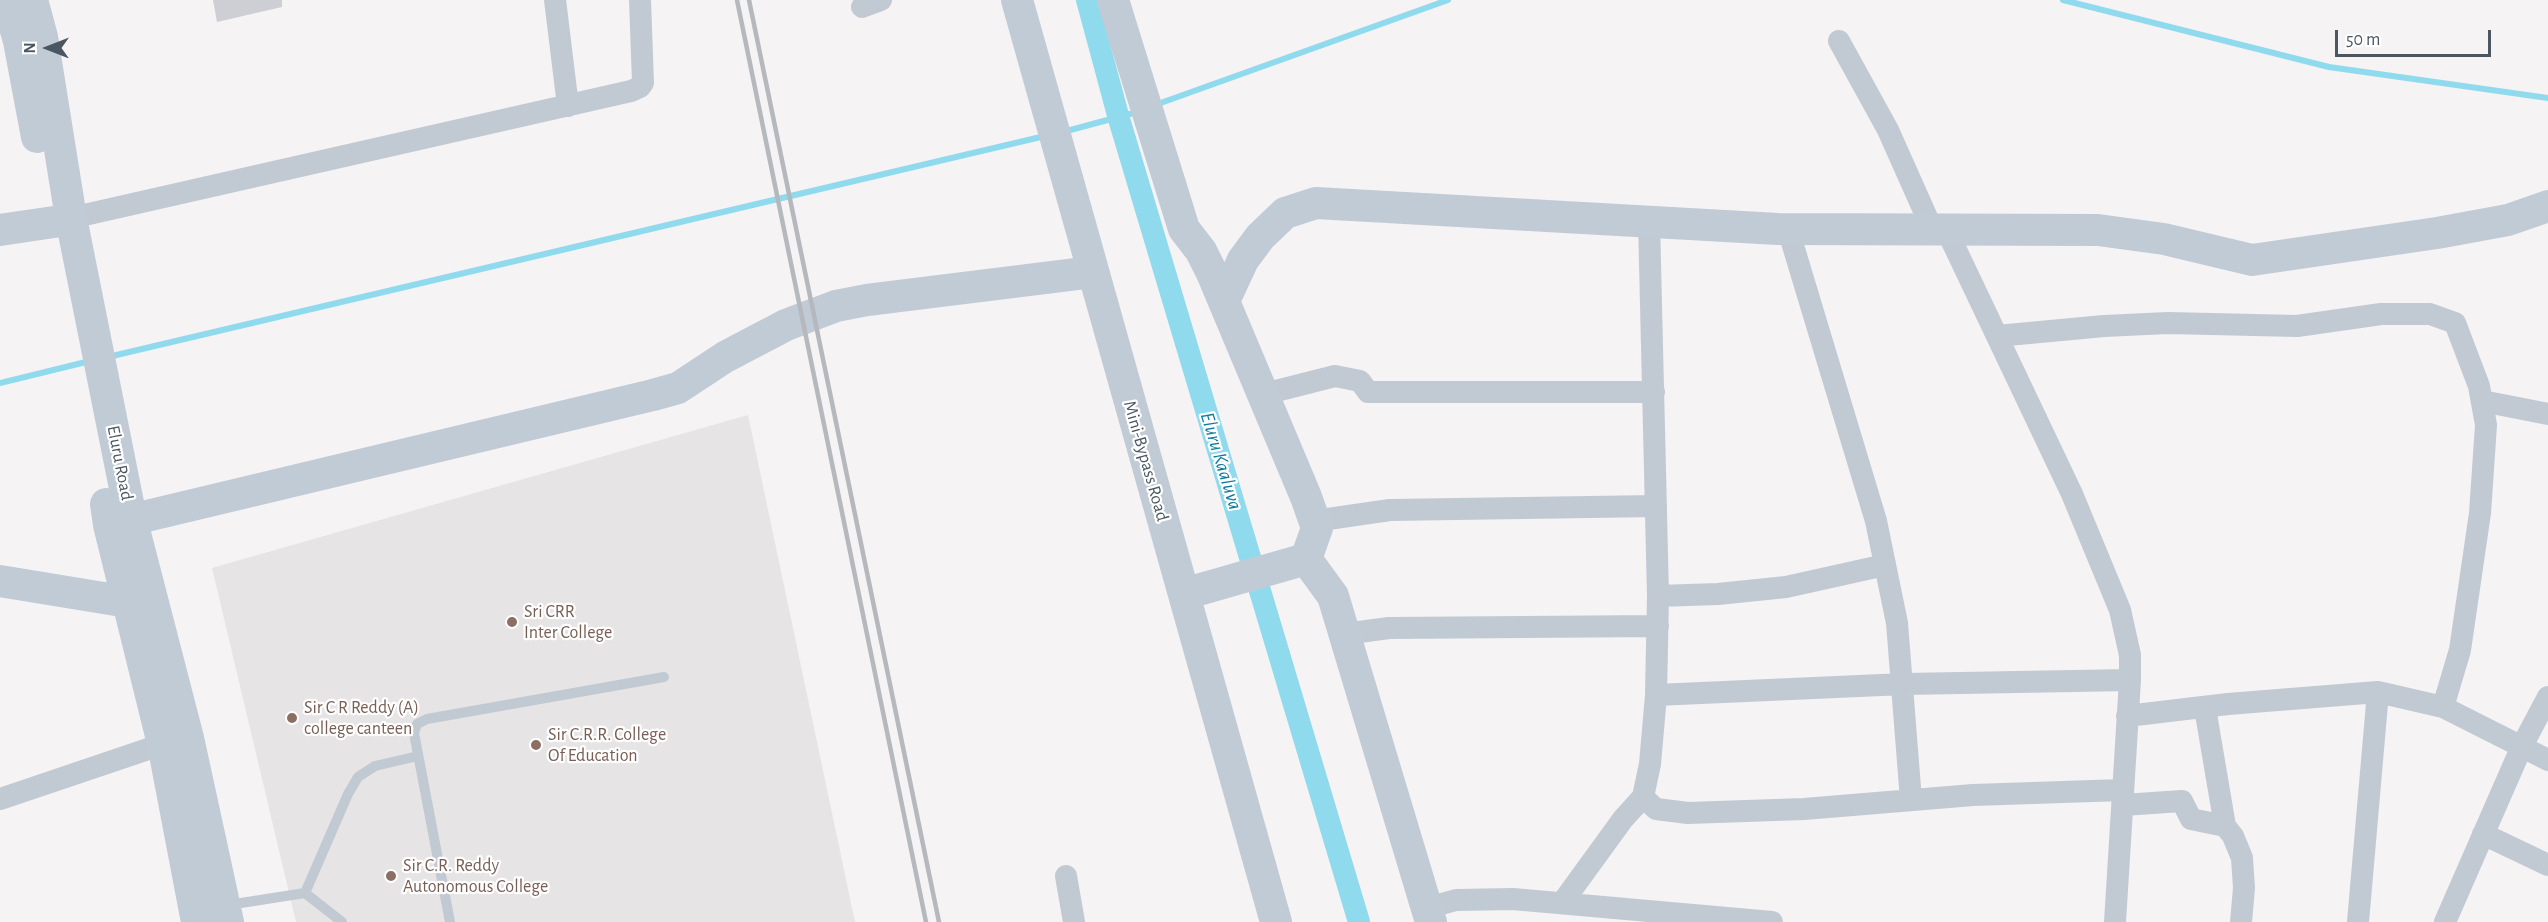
<!DOCTYPE html>
<style>
body{margin:0}
#map{position:relative;width:2548px;height:922px;overflow:hidden;background:#f5f3f3;font-family:"Alegreya Sans",sans-serif}
canvas{display:block}
.north{position:absolute;left:18px;top:18px;width:60px;height:60px;-webkit-text-stroke:4px #fff;paint-order:stroke;rotate:270deg;font-size:16px;font-weight:700;line-height:24px;text-align:center;color:#4a5661}
.north::after{content:'';display:block;margin:auto;width:21px;height:27px;background:#4a5661;clip-path:polygon(50% 0,100% 100%,50% 72%,0 100%)}
.scale{position:absolute;left:2335px;top:30px;width:156px;height:27px;box-sizing:border-box;border:3px solid #4a5661;border-top:0;padding-left:8px;font-size:18px;line-height:21px;white-space:nowrap;color:#4a5661;-webkit-text-stroke:4px #fff;paint-order:stroke}
</style>
<div id="map">
<canvas width="2548" height="922"></canvas>
<div class="north">N</div>
<div class="scale">50 m</div>
</div>
<script>
const context = document.querySelector('canvas').getContext('2d');
context.lineJoin = 'round';
function fill(path, color) { context.fillStyle = color; context.fill(path, 'evenodd'); }
const toPath = rows => new Path2D(rows.map(r => 'M' + r).join(''));
function trace(path, color, width, dash) { context.strokeStyle = color; context.lineWidth = width; context.lineCap = dash ? 'butt' : 'round'; context.setLineDash(dash || []); context.stroke(path); }
function label(font, color, halo, rows, align = 'center') {
  context.font = font + ' "Alegreya Sans",sans-serif'; context.lineWidth = 4.5; context.setLineDash([]); context.textBaseline = 'middle'; context.strokeStyle = halo; context.fillStyle = color; for (const [text, x, y, turn = 0] of rows) {
    context.save(); context.translate(x, y); context.rotate((+turn || 0) * Math.PI / 180); context.textAlign = isNaN(turn) ? turn : align; if (halo) context.strokeText(text, 0, 0); context.fillText(text, 0, 0); context.restore();
  }
}
const education = toPath([
 [748,415,855,922,296,922,212,568]
]);
const stream = toPath([
 [2063,0,2329,67,2548,98],
 [1155,105,1448,0],
 [1063,132,1137,112],
 [108,357,1045,136],
 [0,383,90,361]
]);
const canal = toPath([
 [1087,0,1119,119,1359,922]
]);
const building = toPath([
 [213,0,282,0,282,7,217,22]
]);
const lane = toPath([
 [228,905,305,893],
 [342,922,305,893,348,794,358,777,375,766,418,756],
 [450,922,414,733,417,724,427,719,664,677]
]);
const street = toPath([
 [555,0,568,106],
 [862,7,881,0],
 [1839,41,1888,130,1933,231],
 [71,218,631,91,640,87,643,83,640,0],
 [1788,229,1876,521,1897,623,1911,800],
 [1947,231,2072,494,2120,610,2130,655,2130,680,2115,922],
 [1997,336,2104,326,2168,323,2297,326,2381,314,2430,314,2455,323,2479,386,2486,425,2480,513,2460,650,2443,707],
 [1264,394,1335,376,1360,381,1368,392,1654,392],
 [2482,401,2548,414],
 [1314,521,1390,510,1656,506],
 [1658,596,1718,594,1786,587,1885,565],
 [1344,634,1389,628,1658,626],
 [1656,695,1904,684,2130,680],
 [2205,708,2225,826],
 [2127,716,2228,704,2378,692,2443,707,2548,760],
 [1643,797,1656,809,1688,813,1804,809,1973,795,2123,790],
 [0,799,163,744],
 [2123,805,2182,801,2191,819,2225,826,2233,836,2242,858,2244,888,2241,922],
 [2483,834,2548,865],
 [1066,876,1074,922],
 [1562,903,1623,819,1643,797,1650,764,1656,695,1658,596,1649,221],
 [1427,908,1456,900,1513,899,1772,922],
 [2358,922,2378,692],
 [2445,922,2522,746,2548,697]
]);
const secondary = toPath([
 [7,0,19,41,37,137],
 [32,0,42,37,71,218,131,518,188,738,228,922],
 [1017,0,1276,922],
 [1113,0,1184,229,1201,251,1212,273,1306,497,1317,528,1306,559],
 [0,230,54,222,71,218],
 [1224,301,1243,260,1260,237,1285,213,1316,203,1778,229,2098,230,2164,239,2252,260,2437,233,2508,220,2548,206],
 [106,504,109,525,163,744,197,922],
 [109,525,653,395,678,388,725,357,786,325,836,306,867,300,1093,272],
 [1306,559,1333,596,1431,922],
 [0,581,128,602],
 [1184,594,1306,559]
]);
const rail = toPath([
 [737,0,926,922],
 [749,0,939,922]
]);
const markers = [
 [512,622,6,"#8d6e63"],
 [292,718,6,"#8d6e63"],
 [536,745,6,"#8d6e63"],
 [391,876,6,"#8d6e63"]
];
const streetNames = [
 ["Mini-Bypass Road",1146,461,74],
 ["Eluru Road",120,463,79]
];
const educationNames = [
 ["Sri CRR",524,612],
 ["Inter College",524,633],
 ["Sir C R Reddy (A)",304,708],
 ["college canteen",304,729],
 ["Sir C.R.R. College",548,735],
 ["Of Education",548,756],
 ["Sir C.R. Reddy",403,866],
 ["Autonomous College",403,887]
];
const waterNames = [
 ["Eluru Kaaluva",1221,461,73]
];
fill(education, '#e6e4e5');
trace(stream, '#90daee', 6);
trace(canal, '#90daee', 22);
fill(building, '#cdcfd5');
trace(lane, '#c1cad2', 10);
trace(street, '#c1cad2', 22);
trace(secondary, '#c1cbd6', 32);
trace(rail, '#b5b8bd', 4.5);
for (const [x, y, r, color] of markers) { const dot = new Path2D(); dot.arc(x, y, r, 0, 2 * Math.PI); context.fillStyle = color; context.fill(dot); trace(dot, '#fff', 2); }
label('18px', '#4a5661', '#fff', streetNames);
label('18px', '#785e54', '#fff', educationNames, 'left');
label('italic 20px', '#0c7c9b', '#fff', waterNames);
</script>
